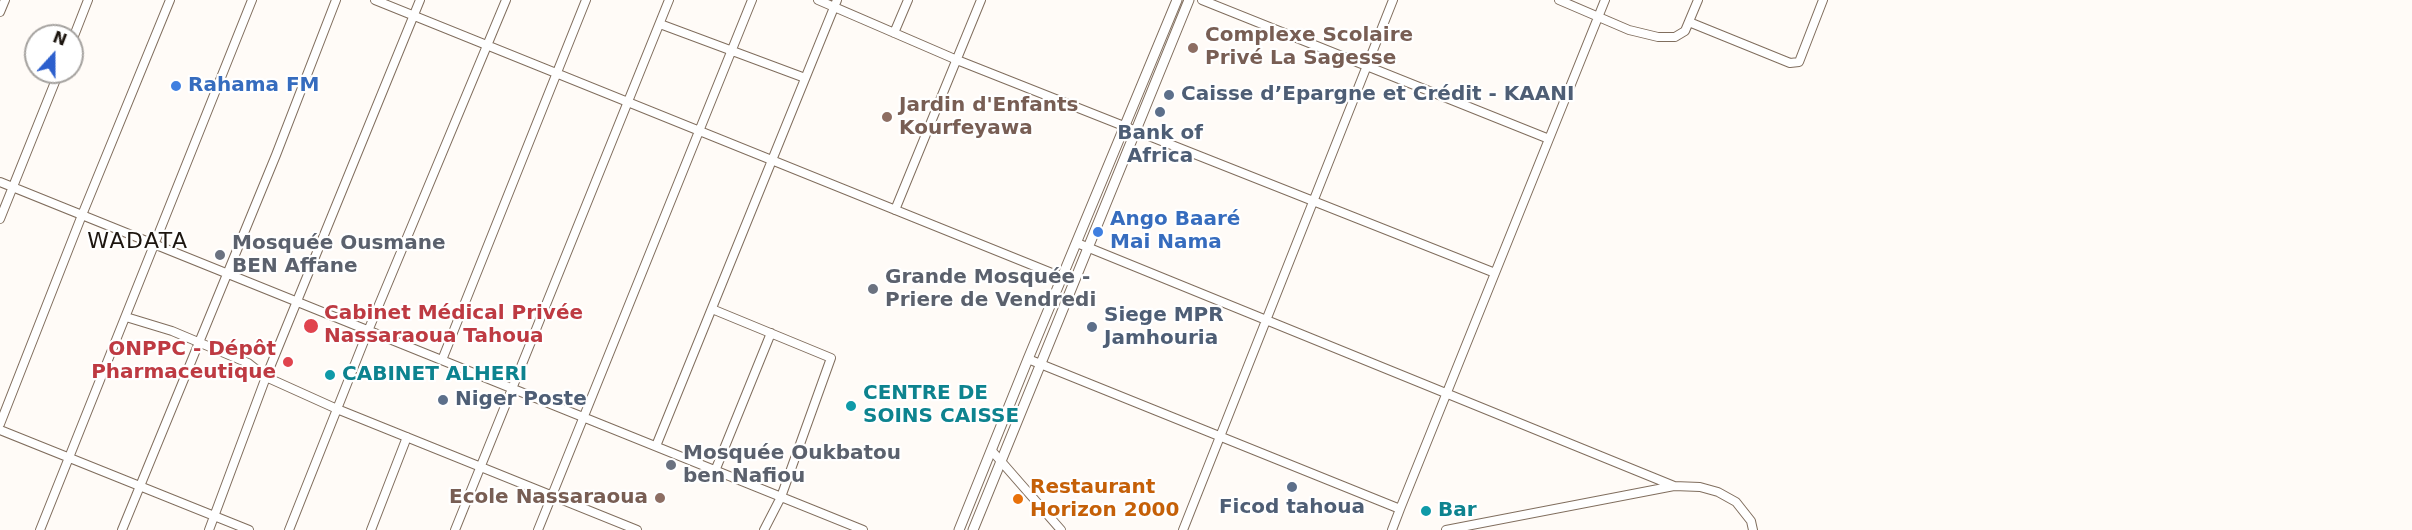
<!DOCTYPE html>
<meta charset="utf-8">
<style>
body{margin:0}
#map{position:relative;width:2412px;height:530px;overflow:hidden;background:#fffbf7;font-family:"DejaVu Sans",sans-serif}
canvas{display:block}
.north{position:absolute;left:24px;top:24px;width:60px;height:60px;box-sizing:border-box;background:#fff;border:2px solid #a5a29f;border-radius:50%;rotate:21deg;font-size:16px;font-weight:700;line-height:24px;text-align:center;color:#1d1610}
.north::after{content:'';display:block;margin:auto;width:21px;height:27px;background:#2c5fcd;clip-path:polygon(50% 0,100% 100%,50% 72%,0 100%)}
</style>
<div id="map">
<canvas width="2412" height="530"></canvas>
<div class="north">N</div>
</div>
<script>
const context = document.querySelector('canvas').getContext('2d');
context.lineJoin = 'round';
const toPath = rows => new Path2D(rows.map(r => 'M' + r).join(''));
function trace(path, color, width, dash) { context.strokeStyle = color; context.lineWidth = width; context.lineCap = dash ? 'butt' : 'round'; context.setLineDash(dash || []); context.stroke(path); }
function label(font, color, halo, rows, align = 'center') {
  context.font = font + ' "DejaVu Sans",sans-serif'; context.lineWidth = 4.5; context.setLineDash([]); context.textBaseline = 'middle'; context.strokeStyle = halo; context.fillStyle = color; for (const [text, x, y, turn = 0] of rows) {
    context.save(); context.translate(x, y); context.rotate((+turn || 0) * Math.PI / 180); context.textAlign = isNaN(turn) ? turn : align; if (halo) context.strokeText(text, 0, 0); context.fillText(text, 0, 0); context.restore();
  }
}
const minor = toPath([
 [375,0,1074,282],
 [818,0,957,60,1495,273],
 [1202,0,1549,139],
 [1559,0,1629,30,1658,37,1675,37,1685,31,1698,0],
 [0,12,5,0],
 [1689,22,1790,63,1799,62,1823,0],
 [660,24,805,78],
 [894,33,908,0],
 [72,41,88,0],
 [0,182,863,530],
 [895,210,981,0],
 [0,219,59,72],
 [1077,243,1674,486],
 [712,309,831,358,781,497,764,530],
 [126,317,172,331,248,363,266,377,337,409,637,530],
 [1028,359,1400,509,1392,530],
 [442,360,586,0],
 [0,424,82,215,170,0],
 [0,430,249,530],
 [656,446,837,0],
 [992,451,1061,530],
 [715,471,771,333],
 [1400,509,1605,0],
 [40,530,252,0],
 [122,530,276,155,336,0],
 [209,530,266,377,420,0],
 [289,530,368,331,506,0],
 [371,530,407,437],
 [455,530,669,0],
 [538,530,752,0],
 [1183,530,1393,0],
 [1446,530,1674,486,1700,487,1718,492,1736,502,1751,521,1753,530]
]);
const tertiary = toPath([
 [959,530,1028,359,1177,0],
 [973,530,1189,0]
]);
const markers = [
 [1193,48,6,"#8d6e63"],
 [176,86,6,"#3f7fe0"],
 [1169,95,6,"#5c6f8a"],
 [1160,112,6,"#5c6f8a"],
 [887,117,6,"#8d6e63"],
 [1098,232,6,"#3f7fe0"],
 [220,255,6,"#6b7280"],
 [873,289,6,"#6b7280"],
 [311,326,8,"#e0444e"],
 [1092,327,6,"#5c6f8a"],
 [288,362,6,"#e0444e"],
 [330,375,6,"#0f9aa8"],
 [443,400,6,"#5c6f8a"],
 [851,406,6,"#0f9aa8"],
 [671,465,6,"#6b7280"],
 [1292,487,6,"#5c6f8a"],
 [660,498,6,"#8d6e63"],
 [1018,499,6,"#e8710a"],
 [1426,511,6,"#0f9aa8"]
];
const educationNames = [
 ["Complexe Scolaire",1205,36],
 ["Privé La Sagesse",1205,59],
 ["Jardin d'Enfants",899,106],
 ["Kourfeyawa",899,129],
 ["Ecole Nassaraoua",648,498,"right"]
];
const shopNames = [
 ["Rahama FM",188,86],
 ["Ango Baaré",1110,220],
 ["Mai Nama",1110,243]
];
const serviceNames = [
 ["Caisse d’Epargne et Crédit - KAANI",1181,95],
 ["Bank of",1160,134,"center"],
 ["Africa",1160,157,"center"],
 ["Siege MPR",1104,316],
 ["Jamhouria",1104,339],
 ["Niger Poste",455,400],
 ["Ficod tahoua",1292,508,"center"]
];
const worshipNames = [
 ["Mosquée Ousmane",232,244],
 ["BEN Affane",232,267],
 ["Grande Mosquée -",885,278],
 ["Priere de Vendredi",885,301],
 ["Mosquée Oukbatou",683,454],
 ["ben Nafiou",683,477]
];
const healthNames = [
 ["Cabinet Médical Privée",324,314],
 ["Nassaraoua Tahoua",324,337],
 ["ONPPC - Dépôt",276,350,"right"],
 ["Pharmaceutique",276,373,"right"]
];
const cultureNames = [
 ["CABINET ALHERI",342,375],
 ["CENTRE DE",863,394],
 ["SOINS CAISSE",863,417],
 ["Bar",1438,511]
];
const foodNames = [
 ["Restaurant",1030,488],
 ["Horizon 2000",1030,511]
];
const quarterNames = [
 ["WADATA",138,242]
];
trace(minor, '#806e5e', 10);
trace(tertiary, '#806e5e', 11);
trace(minor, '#fff', 8);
trace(tertiary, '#fff', 9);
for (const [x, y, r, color] of markers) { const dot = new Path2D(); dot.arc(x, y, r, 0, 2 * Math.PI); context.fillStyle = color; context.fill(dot); trace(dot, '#fff', 2); }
label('bold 20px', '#785e54', '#fff', educationNames, 'left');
label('bold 20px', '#366cbe', '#fff', shopNames, 'left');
label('bold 20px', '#4e5e75', '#fff', serviceNames, 'left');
label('bold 20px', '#5b616d', '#fff', worshipNames, 'left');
label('bold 20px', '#be3a42', '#fff', healthNames, 'left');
label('bold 20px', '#0d838f', '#fff', cultureNames, 'left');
label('bold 20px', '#c56008', '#fff', foodNames, 'left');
context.letterSpacing = '1.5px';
label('22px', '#1d1610', '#fff', quarterNames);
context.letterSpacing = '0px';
</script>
